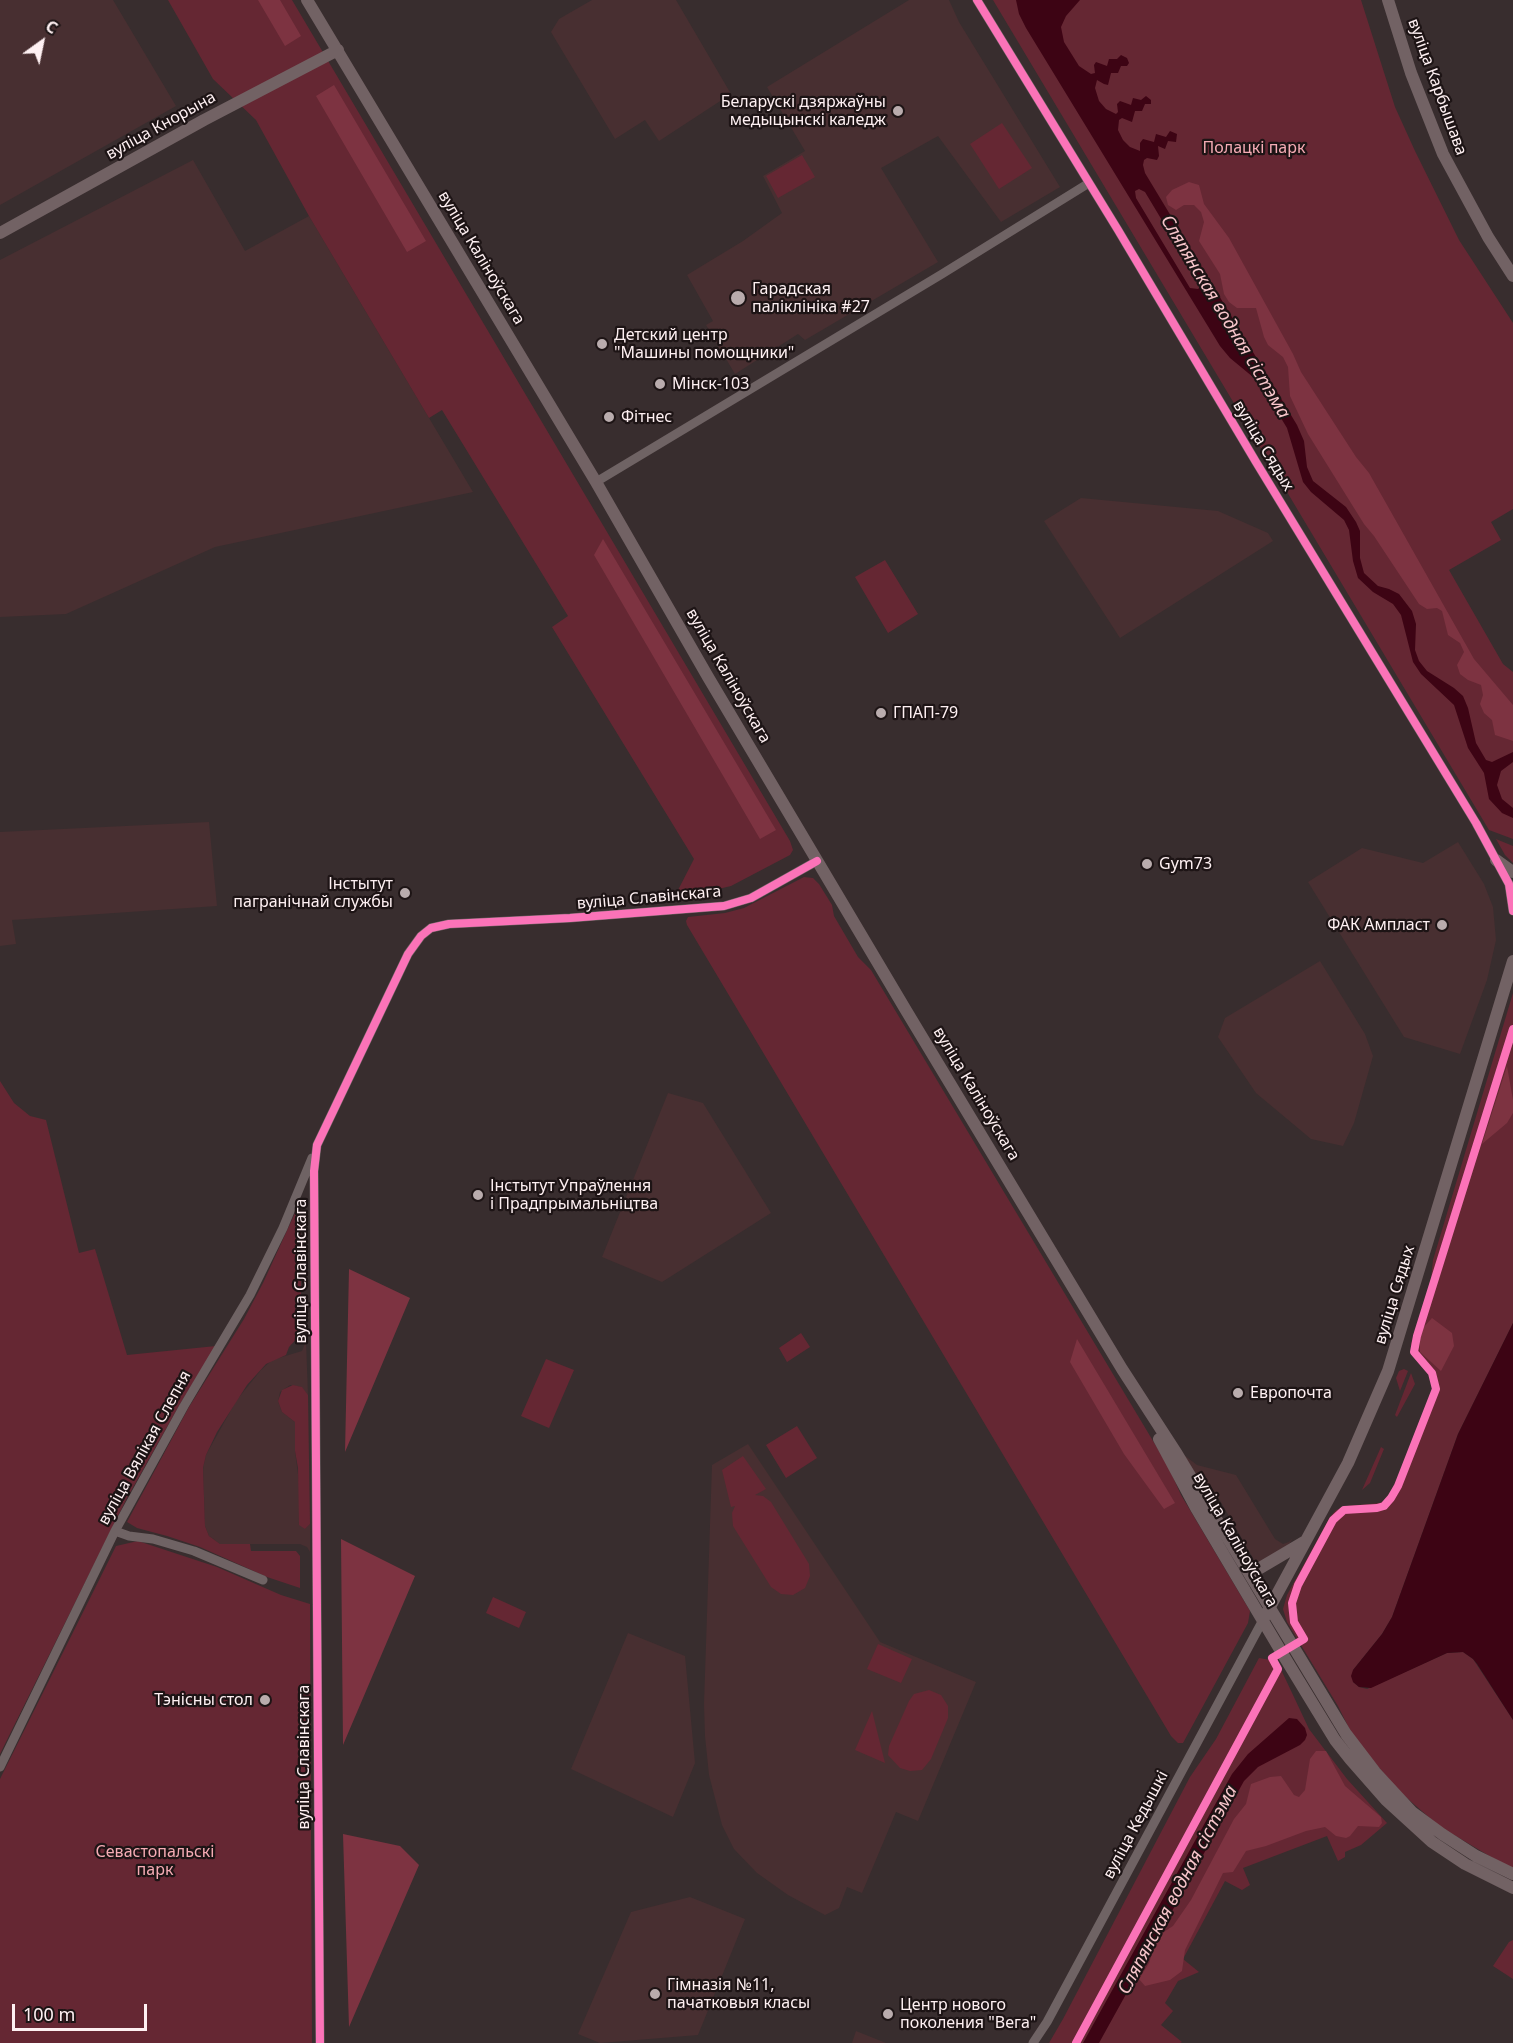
<!DOCTYPE html>
<meta charset="utf-8">
<style>
body{margin:0}
#map{position:relative;width:1513px;height:2043px;overflow:hidden;background:#382d2e;font-family:"Noto Sans",sans-serif}
canvas{display:block}
.north{position:absolute;left:12px;top:12px;width:60px;height:60px;-webkit-text-stroke:4px #1d1415;paint-order:stroke;rotate:33deg;font-size:16px;font-weight:700;line-height:24px;text-align:center;color:#fef0f2}
.north::after{content:'';display:block;margin:auto;width:21px;height:27px;background:#fef0f2;clip-path:polygon(50% 0,100% 100%,50% 72%,0 100%)}
.scale{position:absolute;left:12px;top:2004px;width:135px;height:27px;box-sizing:border-box;border:3px solid #fef0f2;border-top:0;padding-left:8px;font-size:18px;line-height:21px;white-space:nowrap;color:#fef0f2;-webkit-text-stroke:4px #1d1415;paint-order:stroke}
</style>
<div id="map">
<canvas width="1513" height="2043"></canvas>
<div class="north">С</div>
<div class="scale">100 m</div>
</div>
<script>
const context = document.querySelector('canvas').getContext('2d');
context.lineJoin = 'round';
function fill(path, color) { context.fillStyle = color; context.fill(path, 'evenodd'); }
const toPath = rows => new Path2D(rows.map(r => 'M' + r).join(''));
function trace(path, color, width, dash) { context.strokeStyle = color; context.lineWidth = width; context.lineCap = dash ? 'butt' : 'round'; context.setLineDash(dash || []); context.stroke(path); }
function label(font, color, halo, rows, align = 'center') {
  context.font = font + ' "Noto Sans",sans-serif'; context.lineWidth = 4.5; context.setLineDash([]); context.textBaseline = 'middle'; context.strokeStyle = halo; context.fillStyle = color; for (const [text, x, y, turn = 0] of rows) {
    context.save(); context.translate(x, y); context.rotate((+turn || 0) * Math.PI / 180); context.textAlign = isNaN(turn) ? turn : align; if (halo) context.strokeText(text, 0, 0); context.fillText(text, 0, 0); context.restore();
  }
}
const built = toPath([
 [0,0,113,0,176,106,0,205],
 [592,0,676,0,731,94,659,141,645,120,615,139,551,32,559,19],
 [909,0,949,0,959,22,1060,187,1001,222,938,136,881,168,938,262,805,340,798,334,735,374,706,325,713,321,687,275,743,241,782,213,763,176,805,151,767,87],
 [193,160,245,251,309,216,473,492,215,547,66,614,0,617,0,260],
 [1081,498,1218,511,1268,533,1273,541,1120,638,1044,521],
 [209,822,217,906,12,920,16,944,0,946,0,832],
 [1458,842,1484,884,1493,907,1496,940,1487,980,1460,1054,1404,1037,1308,882,1362,848,1423,863],
 [1320,961,1365,1034,1373,1056,1354,1123,1343,1146,1311,1139,1256,1093,1218,1037,1225,1018],
 [668,1093,703,1103,771,1213,662,1282,602,1257],
 [306,1341,308,1395,301,1387,290,1385,280,1392,278,1401,282,1412,295,1422,295,1451,305,1529,310,1524,310,1552,307,1547,300,1544,220,1544,209,1536,205,1526,203,1468,206,1455,236,1401,261,1370,272,1360,302,1351],
 [748,1444,880,1642,976,1682,918,1821,896,1812,862,1893,847,1887,839,1908,825,1915,788,1895,757,1873,734,1849,722,1825,709,1775,705,1736,704,1704,712,1465],
 [1184,1455,1197,1465,1236,1475,1275,1539,1283,1544,1289,1542,1293,1538,1289,1544,1257,1565,1218,1497,1213,1497,1211,1501],
 [628,1633,685,1656,695,1763,673,1817,571,1769],
 [690,1897,745,1919,698,2035,600,2043,578,2034,631,1912],
 [856,2031,886,2043,852,2043]
]);
const green = toPath([
 [168,0,292,0,790,841,793,850,790,855,731,886,710,891,677,892,694,859,552,627,568,616,442,410,429,418,309,216,256,120,213,79],
 [993,0,1361,0,1395,107,1415,151,1459,240,1513,323,1513,509,1491,522,1501,540,1449,570,1503,664,1513,672,1513,839,1489,830],
 [1002,123,1032,168,999,189,970,144],
 [802,155,815,177,778,198,766,176],
 [885,560,918,614,888,633,855,577],
 [1496,839,1513,846,1513,863,1505,855],
 [804,877,813,878,819,884,832,905,834,916,858,957,871,970,1168,1466,1181,1495,1250,1611,1248,1623,1183,1743,1178,1743,1171,1736,687,925,686,921,688,917,725,913,744,908],
 [1513,993,1513,1323,1458,1434,1392,1617,1382,1634,1353,1670,1353,1682,1359,1687,1367,1689,1447,1653,1463,1652,1473,1659,1513,1720,1513,1870,1439,1826,1400,1792,1355,1740,1338,1706,1287,1622,1283,1609,1287,1595,1330,1517,1336,1510,1347,1506,1380,1503,1388,1498,1395,1484,1433,1392,1433,1384,1430,1376,1412,1354,1411,1344,1431,1279,1433,1260],
 [0,1081,14,1103,30,1116,46,1120,79,1253,95,1249,127,1355,216,1346,180,1404,126,1500,0,1754],
 [295,1213,300,1218,301,1244,297,1251,298,1277,301,1277,301,1334,289,1347,286,1355,266,1364,247,1385,217,1432,206,1455,203,1468,205,1526,209,1536,220,1544,250,1544,251,1551,296,1551,300,1556,300,1588,267,1577,200,1547,167,1536,137,1528,127,1522,189,1407,244,1319,263,1283],
 [801,1333,810,1347,787,1362,779,1348],
 [546,1359,574,1370,549,1428,521,1416],
 [1404,1369,1408,1371,1400,1391,1396,1378,1399,1371],
 [1411,1373,1415,1384,1397,1417,1395,1415],
 [293,1385,302,1387,308,1395,310,1524,305,1529,299,1525,298,1468,295,1451,295,1422,282,1412,278,1401,282,1390],
 [797,1426,817,1458,786,1478,766,1445],
 [1381,1447,1384,1449,1370,1483,1362,1490],
 [743,1456,766,1489,755,1495,763,1496,771,1502,809,1564,810,1576,805,1588,793,1595,781,1594,771,1587,733,1526,732,1513,735,1506,731,1507,722,1470],
 [138,1541,217,1567,281,1595,310,1604,312,2043,0,2043,0,1779,116,1546],
 [493,1597,526,1612,519,1628,486,1613],
 [878,1644,912,1659,901,1683,867,1669],
 [1259,1658,1277,1661,1309,1729,1347,1779,1387,1823,1361,1845,1345,1852,1345,1857,1338,1861,1327,1836,1243,1868,1250,1885,1242,1890,1225,1881,1183,1959,1199,1972,1178,1981,1165,2003,1173,2011,1161,2025,1182,2042,1180,2043,1049,2043,1063,2019,1190,1777,1216,1739],
 [929,1690,941,1695,948,1706,948,1718,931,1759,922,1770,910,1771,900,1768,888,1755,889,1746,909,1701,914,1694],
 [872,1711,885,1763,855,1750],
 [1513,1940,1513,1979,1493,1966,1509,1942]
]);
const forest = toPath([
 [258,0,280,0,301,36,285,46],
 [334,85,426,241,407,252,316,96],
 [1189,182,1199,185,1204,204,1229,238,1293,354,1301,372,1356,457,1369,473,1474,659,1513,705,1513,741,1495,735,1492,720,1484,713,1480,704,1483,695,1481,685,1468,680,1460,674,1457,665,1464,652,1460,643,1448,635,1442,611,1437,608,1427,609,1419,604,1374,536,1364,524,1308,434,1290,396,1288,367,1283,357,1268,345,1264,337,1256,308,1237,308,1229,302,1224,294,1220,274,1199,241,1204,222,1201,212,1194,205,1184,205,1176,210,1168,205,1166,197,1172,190],
 [603,539,776,830,760,839,594,555],
 [1507,1066,1513,1100,1513,1113,1507,1123,1482,1144],
 [349,1269,410,1298,345,1452],
 [1432,1318,1452,1333,1454,1346,1441,1371,1420,1352,1420,1337,1423,1328],
 [1077,1339,1175,1503,1164,1509,1124,1454,1070,1362],
 [341,1539,415,1576,343,1745],
 [1316,1751,1326,1751,1345,1786,1381,1817,1382,1823,1379,1827,1358,1826,1350,1836,1346,1838,1336,1836,1325,1827,1306,1831,1266,1846,1246,1851,1233,1872,1223,1873,1185,1950,1182,1971,1170,1980,1145,1986,1139,1979,1149,1963,1157,1938,1159,1935,1173,1926,1191,1900,1234,1819,1246,1804,1251,1784,1270,1777,1281,1776,1294,1795,1299,1797,1305,1790,1310,1759],
 [343,1834,400,1846,419,1865,349,2027]
]);
const water = toPath([
 [1016,0,1080,0,1066,16,1061,27,1064,42,1079,66,1091,74,1095,73,1094,65,1096,62,1107,66,1109,59,1117,59,1121,55,1127,58,1129,63,1127,66,1121,66,1118,73,1111,73,1108,85,1104,84,1097,80,1095,88,1099,101,1106,109,1116,114,1118,112,1117,104,1120,101,1131,105,1133,98,1141,100,1146,96,1151,100,1151,104,1145,104,1142,111,1135,111,1132,122,1122,118,1119,120,1118,130,1123,140,1130,147,1140,151,1140,143,1143,139,1154,142,1156,134,1166,137,1170,131,1177,134,1176,142,1168,141,1165,149,1158,146,1159,156,1157,160,1147,158,1144,160,1143,165,1145,173,1297,425,1304,441,1307,467,1313,481,1346,507,1356,522,1360,531,1360,558,1364,573,1378,586,1389,589,1399,594,1412,611,1416,624,1415,650,1419,661,1427,671,1454,688,1463,696,1468,708,1476,743,1486,760,1492,762,1513,752,1513,762,1501,771,1497,785,1502,799,1513,808,1513,818,1502,813,1489,799,1484,773,1468,748,1454,705,1421,674,1413,662,1401,615,1393,604,1373,592,1358,578,1353,561,1349,530,1344,520,1311,492,1303,482,1287,428,1259,382,1230,358,1220,346,1026,28,1019,14],
 [1139,189,1145,192,1199,282,1201,286,1198,289,1190,288,1136,198,1135,191],
 [1513,1323,1513,1720,1477,1664,1473,1659,1463,1652,1447,1653,1371,1688,1359,1687,1353,1682,1351,1676,1353,1670,1382,1634,1392,1617,1458,1434],
 [1289,1718,1297,1719,1305,1728,1307,1735,1305,1740,1300,1745,1258,1767,1244,1781,1099,2043,1083,2043,1232,1774,1248,1754]
]);
const minor = toPath([
 [977,0,1118,230,1256,462,1476,823,1509,884,1513,911],
 [596,482,942,274,1089,183],
 [115,1531,129,1536,153,1539,194,1551,263,1580],
 [0,1767,115,1531,184,1406,250,1295,283,1228,312,1158],
 [320,2043,314,1171,317,1145,408,954,421,936,431,928,449,924,570,918,724,906,751,898,817,861],
 [1033,2043,1047,2022,1263,1620]
]);
const major = toPath([
 [307,0,596,482,708,677,907,1012,1122,1369,1177,1454,1346,1734,1375,1772,1412,1812,1442,1834,1476,1856,1513,1874],
 [1388,0,1411,73,1443,154,1488,237,1513,276],
 [0,233,204,120,338,50],
 [1496,860,1513,872],
 [1159,1439,1196,1508,1282,1653,1335,1740,1350,1759,1386,1800,1432,1842,1465,1864,1513,1888],
 [1244,1565,1249,1569,1260,1568,1304,1542],
 [1263,1620,1348,1463,1388,1371,1513,961]
]);
const cycleway = toPath([
 [977,0,1118,230,1256,462,1476,823,1509,884,1513,911],
 [320,2043,314,1171,317,1145,408,954,421,936,431,928,449,924,570,918,724,906,751,898,817,861],
 [1076,2043,1278,1669,1272,1658,1304,1639,1294,1622,1292,1603,1298,1585,1333,1520,1344,1510,1377,1508,1384,1506,1391,1498,1398,1486,1436,1389,1432,1373,1414,1352,1417,1336,1513,1029]
]);
const markers = [
 [898,111,6,"#b9acad"],
 [738,298,8,"#b9acad"],
 [602,344,6,"#b9acad"],
 [660,384,6,"#b9acad"],
 [609,417,6,"#b9acad"],
 [881,713,6,"#b9acad"],
 [1147,864,6,"#b9acad"],
 [405,893,6,"#b9acad"],
 [1442,925,6,"#b9acad"],
 [478,1195,6,"#b9acad"],
 [1238,1393,6,"#b9acad"],
 [265,1700,6,"#b9acad"],
 [655,1994,6,"#b9acad"],
 [888,2014,6,"#b9acad"]
];
const streetNames = [
 ["вуліца Карбышава",1437,87,70],
 ["вуліца Кнорына",161,126,-29],
 ["вуліца Каліноўскага",481,258,59],
 ["вуліца Сядых",1263,446,59],
 ["вуліца Каліноўскага",728,676,60],
 ["вуліца Славінскага",649,898,-5],
 ["вуліца Каліноўскага",976,1094,59],
 ["вуліца Славінскага",301,1271,-90],
 ["вуліца Сядых",1395,1295,-73],
 ["вуліца Вялікая Слепня",145,1448,-61],
 ["вуліца Каліноўскага",1235,1540,60],
 ["вуліца Славінскага",304,1757,-90],
 ["вуліца Кедышкі",1136,1825,-62]
];
const poiNames = [
 ["Беларускі дзяржаўны",886,102,"right"],
 ["медыцынскі каледж",886,120,"right"],
 ["Гарадская",752,289],
 ["паліклініка #27",752,307],
 ["Детский центр",614,335],
 ["\"Машины помощники\"",614,353],
 ["Мінск-103",672,384],
 ["Фітнес",621,417],
 ["ГПАП-79",893,713],
 ["Gym73",1159,864],
 ["Інстытут",393,884,"right"],
 ["пагранічнай службы",393,902,"right"],
 ["ФАК Ампласт",1430,925,"right"],
 ["Інстытут Упраўлення",490,1186],
 ["і Прадпрымальніцтва",490,1204],
 ["Европочта",1250,1393],
 ["Тэнісны стол",253,1700,"right"],
 ["Гімназія №11,",667,1985],
 ["пачатковыя класы",667,2003],
 ["Центр нового",900,2005],
 ["поколения \"Вега\"",900,2023]
];
const parkNames = [
 ["Полацкі парк",1254,148],
 ["Севастопальскі",155,1852],
 ["парк",155,1870]
];
const waterNames = [
 ["Сляпянская водная сістэма",1225,317,59],
 ["Сляпянская водная сістэма",1178,1890,-62]
];
fill(built, '#482f31');
fill(green, '#652733');
fill(forest, '#7d3341');
fill(water, '#3d0414');
trace(minor, '#6f6364', 9);
trace(major, '#726264', 12);
trace(cycleway, '#fb73b8', 8);
for (const [x, y, r, color] of markers) { const dot = new Path2D(); dot.arc(x, y, r, 0, 2 * Math.PI); context.fillStyle = color; context.fill(dot); trace(dot, '#1d1415', 2); }
label('16px', '#fef0f2', '#1d1415', streetNames);
label('16px', '#fef0f2', '#1d1415', poiNames, 'left');
label('16px', '#f6acb5', '#1d1415', parkNames);
label('italic 18px', '#f8c6cb', '#1d1415', waterNames);
</script>
